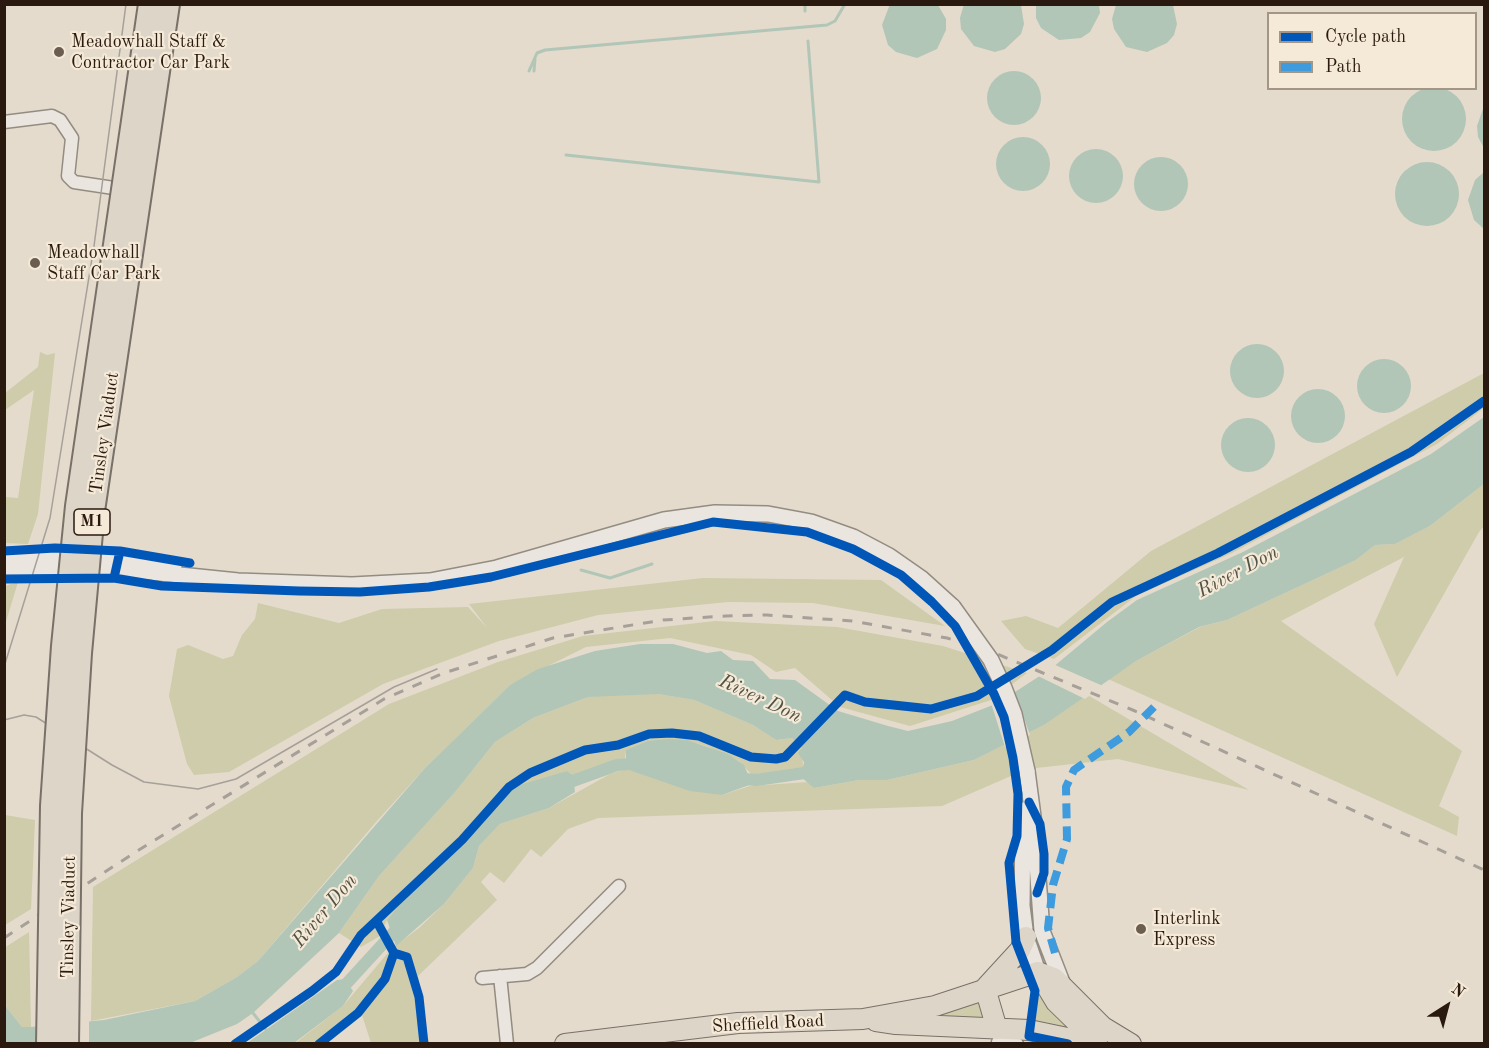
<!DOCTYPE html>
<style>
body{margin:0}
#map{position:relative;width:1489px;height:1048px;overflow:hidden;background:#e4dbcc;font-family:"Old Standard TT",serif}
canvas{display:block}
.frame{position:absolute;inset:0;border:6px solid #2a190e;pointer-events:none}
.legend{position:absolute;left:1267px;top:12px;width:210px;height:78px;box-sizing:border-box;background:#f5e9d7;border:2px solid #a49687;margin:0;padding:8px 10px;list-style:none;font-size:18px;color:#2a190e}
.legend li{display:flex;align-items:center;gap:12px;height:30px}
.legend b{width:30px;border:2px solid #a49687}
.north{position:absolute;left:1417px;top:976px;width:60px;height:60px;-webkit-text-stroke:4px #f5e9d7;paint-order:stroke;rotate:36deg;font-size:16px;font-weight:700;line-height:24px;text-align:center;color:#2a190e}
.north::after{content:'';display:block;margin:auto;width:21px;height:27px;background:#2a190e;clip-path:polygon(50% 0,100% 100%,50% 72%,0 100%)}
</style>
<div id="map">
<canvas width="1489" height="1048"></canvas>
<div class="frame"></div>
<ul class="legend">
<li><b style="height:8px;background:#0057b8"></b>Cycle path</li>
<li><b style="height:8px;background:#3d9bde"></b>Path</li>
</ul>
<div class="north">N</div>
</div>
<script>
const context = document.querySelector('canvas').getContext('2d');
context.lineJoin = 'round';
function fill(path, color) { context.fillStyle = color; context.fill(path, 'evenodd'); }
const toPath = rows => new Path2D(rows.map(r => 'M' + r).join(''));
function trace(path, color, width, dash) { context.strokeStyle = color; context.lineWidth = width; context.lineCap = dash ? 'butt' : 'round'; context.setLineDash(dash || []); context.stroke(path); }
function label(font, color, halo, rows, align = 'center') {
  context.font = font + ' "Old Standard TT",serif'; context.lineWidth = 4.5; context.setLineDash([]); context.textBaseline = 'middle'; context.strokeStyle = halo; context.fillStyle = color; for (const [text, x, y, turn = 0] of rows) {
    context.save(); context.translate(x, y); context.rotate((+turn || 0) * Math.PI / 180); context.textAlign = isNaN(turn) ? turn : align; if (halo) context.strokeText(text, 0, 0); context.fillText(text, 0, 0); context.restore();
  }
}
const green = toPath([
 [40,352,47,355,55,353,38,514,28,544,5,543,5,497,18,498,34,390,5,410,5,393,38,367],
 [1484,373,1484,408,1437,444,1232,553,1136,596,1054,659,1025,649,1001,621,1026,616,1058,628,1151,551],
 [1484,484,1484,526,1479,532,1397,677,1374,624,1404,557,1281,621,1462,751,1439,806,1459,817,1457,836,1108,679,1136,661,1200,627,1227,620,1356,560,1375,545,1395,544,1430,526],
 [703,578,881,580,945,626,813,603,728,602,598,615,499,641,383,684,229,772,194,775,187,764,169,696,177,649,188,645,223,659,233,656,242,635,255,619,258,603,339,623,382,609,468,607,488,629,469,604],
 [18,582,5,625,5,626,5,586],
 [715,621,837,627,943,646,1027,673,991,700,910,726,840,707,795,668,776,672,751,655,670,638,586,647,510,685,425,768,376,822,258,961,237,977,195,1001,91,1021,93,887,389,704,498,662,583,636],
 [621,693,658,694,694,700,753,725,776,740,792,738,802,748,803,768,752,775,739,761,706,746,686,740,647,741,626,750,625,758,573,775,567,771,506,795,464,845,451,852,402,901,387,920,380,936,361,947,339,933,379,876,456,791,495,742,533,718,588,697],
 [1086,694,1249,790,1118,759,1027,769,942,806,598,818,568,829,541,857,531,849,504,883,490,872,481,882,497,900,418,976,429,1043,371,1043,362,1015,322,1043,294,1044,343,1006,392,948,419,928,444,904,473,868,479,846,500,824,549,808,610,774,626,769,722,795,750,786,808,782,814,788,859,780,887,780,974,760,1044,725],
 [5,815,35,820,31,909,5,925],
 [29,932,31,1027,22,1027,7,1008,5,998,4,948],
 [1039,992,1080,1033,1035,1024],
 [981,997,990,1021,922,1016]
]);
const water = toPath([
 [890,4,938,5,946,19,946,30,937,49,917,58,896,52,888,45,882,25],
 [964,4,1021,5,1024,24,1021,34,1005,49,995,52,974,46,961,29,960,18],
 [1036,5,1099,5,1100,13,1090,32,1081,38,1059,40,1041,28,1036,18],
 [1116,5,1173,5,1177,24,1174,35,1167,43,1147,52,1126,47,1114,29,1112,19],
 '987 98a27 27 0 1 1 54 0a27 27 0 1 1-54 0Z',
 '1402 119a32 32 0 1 1 64 0a32 32 0 1 1-64 0Z',
 [1484,106,1484,148,1478,137,1477,126],
 '996 164a27 27 0 1 1 54 0a27 27 0 1 1-54 0Z',
 '1069 176a27 27 0 1 1 54 0a27 27 0 1 1-54 0Z',
 '1134 184a27 27 0 1 1 54 0a27 27 0 1 1-54 0Z',
 '1395 194a32 32 0 1 1 64 0a32 32 0 1 1-64 0Z',
 [1484,172,1484,229,1474,220,1468,200,1475,180],
 '1230 371a27 27 0 1 1 54 0a27 27 0 1 1-54 0Z',
 '1357 386a27 27 0 1 1 54 0a27 27 0 1 1-54 0Z',
 '1291 416a27 27 0 1 1 54 0a27 27 0 1 1-54 0Z',
 [1484,417,1484,484,1430,526,1395,544,1375,545,1356,560,1227,620,1199,627,1136,661,1044,725,974,760,887,780,859,780,814,788,801,777,804,762,798,753,802,748,792,738,776,740,753,725,694,700,658,694,588,697,533,718,495,742,456,791,379,876,339,933,253,1013,237,1024,190,1043,5,1043,4,998,7,1008,22,1027,31,1027,104,1020,195,1001,237,977,258,961,425,768,510,685,538,669,595,651,640,644,673,644,707,653,721,651,733,660,753,661,770,679,795,680,838,711,888,726,908,731,952,721,998,703,1052,668,1107,622,1137,600,1243,552,1431,454],
 '1221 445a27 27 0 1 1 54 0a27 27 0 1 1-54 0Z',
 [668,739,687,740,728,754,744,765,752,784,722,795,690,791,626,769,626,750,647,741],
 [567,771,573,775,575,792,549,808,500,824,479,846,473,868,444,904,396,946,387,920,402,901,451,851,464,845,513,787],
 [345,979,353,991,343,1006,294,1043,247,1043,337,980]
]);
const pier = toPath([
 [1053,664,1103,686,1085,699,1036,675],
 [1014,690,1030,735,1005,747,991,703],
 [833,703,837,707,798,749,794,744],
 [89,1018,89,1044,36,1043,36,1023]
]);
const stream = toPath([
 [805,4,805,11],
 [529,71,537,53,545,50,827,25,835,21,845,4],
 [534,71,535,59],
 [566,155,819,182,808,41],
 [581,570,610,578,652,564],
 [253,1013,267,1031]
]);
const canal = toPath([
 [734,778,756,780,818,771],
 [559,786,617,765,640,763],
 [337,994,402,923]
]);
const minor = toPath([
 [4,122,52,116,60,120,72,138,68,176,74,182,127,190],
 [500,976,507,1044],
 [482,978,527,974,537,968,619,886],
 [998,1042,1017,1044]
]);
const tertiary = toPath([
 [4,556,78,554,174,566],
 [4,570,37,567,121,569,238,581,352,585,430,581,497,568,664,520,715,513,768,514,811,522,853,537,889,556,922,579,953,607],
 [1027,771,1034,824,1042,931,1063,985],
 [1028,808,1023,824,1022,906,1026,937,1038,972]
]);
const primary = toPath([
 [1038,972,1056,1002,1097,1042],
 [987,986,1020,950,1026,937],
 [985,988,997,1029],
 [876,1021,896,1024,1029,1030,1096,1044],
 [565,1044,738,1023,863,1019,935,1006,1038,972,1054,978,1103,1027,1131,1044]
]);
const tram = toPath([
 [4,667,50,518,94,246,126,4],
 [4,720,24,715,36,717,112,765,144,782,198,789,236,779,394,687,437,669]
]);
const rail = toPath([
 [4,938,134,853,384,699,444,673,553,638,663,620,726,616,767,615,852,621,947,638,985,649,1135,711,1484,870]
]);
const tertiaryBridge = toPath([
 [953,607,991,660,1004,688,1014,714,1027,771]
]);
const motorwayBridge = toPath([
 [48,1044,52,806,63,646,77,506,150,4],
 [67,1044,70,813,80,653,93,511,168,4]
]);
const quiet = toPath([
 [1055,953,1048,928,1053,885,1067,839,1066,787,1074,770,1129,732,1154,707]
]);
const cycleway = toPath([
 [4,551,55,548,120,551],
 [114,578,120,551,190,563],
 [4,579,114,578,162,586,299,591,360,592,429,587,491,577,713,522,807,532,853,549,901,575,932,602,955,626,994,694,1004,717,1013,758,1018,794,1017,836,1009,863,1016,942,1035,991,1029,1036,1068,1044],
 [1029,802,1040,824,1044,854,1044,873,1037,893],
 [377,922,394,953,407,957,419,997,424,1044],
 [235,1044,312,991,336,972,361,935,462,840,509,787,530,773,585,750,618,745,649,734,672,733,699,736,751,757,776,759,785,757,845,695,865,702,931,709,977,696,1052,650,1112,602,1218,553,1411,452,1484,401],
 [319,1044,358,1013,385,979,394,953]
]);
const markers = [
 [59,52,6,"#6b5d50"],
 [35,263,6,"#6b5d50"],
 [1141,929,6,"#6b5d50"]
];
const shields = [
 [92,522,36]
];
const shieldNames = [
 ["M1",92,522]
];
const poiNames = [
 ["Meadowhall Staff &",71,42],
 ["Contractor Car Park",71,63],
 ["Meadowhall",47,253],
 ["Staff Car Park",47,274],
 ["Interlink",1153,919],
 ["Express",1153,940]
];
const streetNames = [
 ["Tinsley Viaduct",105,433,-82],
 ["Tinsley Viaduct",69,917,-89],
 ["Sheffield Road",768,1024,-3]
];
const waterNames = [
 ["River Don",1238,572,-28],
 ["River Don",760,699,25],
 ["River Don",325,911,-50]
];
fill(green, '#ceccab');
fill(water, '#b1c6b7');
fill(pier, '#e4dbcc');
trace(stream, '#b1c6b7', 3);
trace(canal, '#b1c6b7', 12);
trace(minor, '#938c82', 15);
trace(tertiary, '#938c82', 18);
trace(primary, '#797168', 22);
trace(minor, '#eae5de', 12);
trace(tertiary, '#eae5de', 15);
trace(primary, '#ded5c9', 20);
trace(tram, '#a6a099', 1.5);
trace(rail, '#a6a099', 3, [10, 10]);
trace(tertiaryBridge, '#938c82', 18, []);
trace(motorwayBridge, '#797168', 26, []);
trace(tertiaryBridge, '#eae5de', 15);
trace(motorwayBridge, '#ded5c9', 22);
trace(quiet, '#3d9bde', 8, [15, 8]);
trace(cycleway, '#0057b8', 9);
for (const [x, y, r, color] of markers) { const dot = new Path2D(); dot.arc(x, y, r, 0, 2 * Math.PI); context.fillStyle = color; context.fill(dot); trace(dot, '#f5e9d7', 2); }
for (const [x, y, w] of shields) { const box = new Path2D(); box.roundRect(x - w / 2, y - 13, w, 26, 4.5); context.fillStyle = '#f5e9d7'; context.fill(box); trace(box, '#2a190e', 1.5); }
label('bold 16px', '#2a190e', null, shieldNames);
label('18px', '#2a190e', '#f5e9d7', poiNames, 'left');
label('18px', '#2a190e', '#f5e9d7', streetNames);
label('italic 20px', '#525246', '#f5e9d7', waterNames);
</script>
